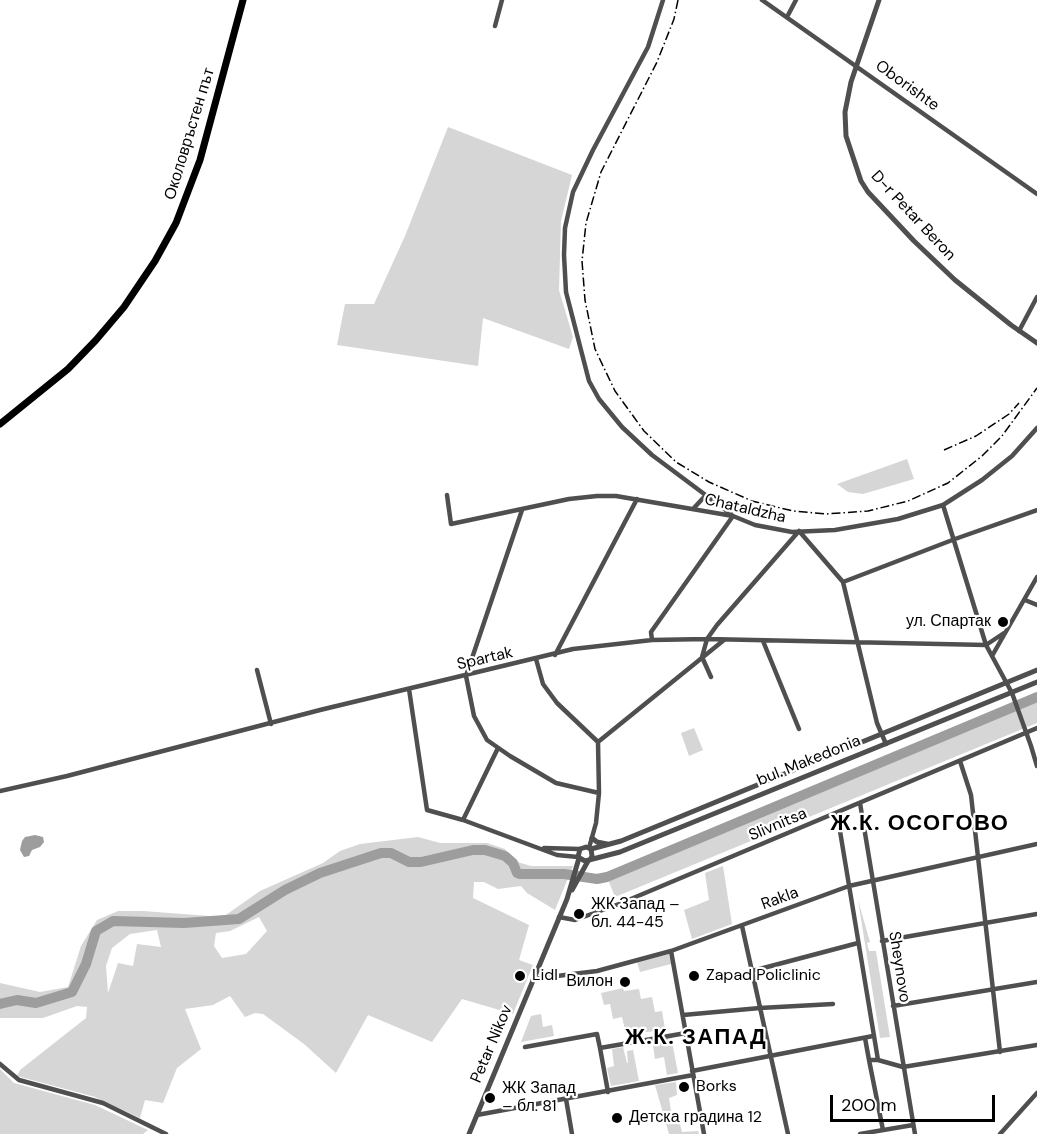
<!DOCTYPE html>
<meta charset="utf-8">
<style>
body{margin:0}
#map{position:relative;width:1037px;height:1134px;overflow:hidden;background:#fff;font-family:"DM Sans",sans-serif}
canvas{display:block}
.scale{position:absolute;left:830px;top:1095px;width:165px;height:27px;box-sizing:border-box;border:3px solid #000;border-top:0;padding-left:8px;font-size:18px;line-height:21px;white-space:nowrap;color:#000;-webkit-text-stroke:4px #fff;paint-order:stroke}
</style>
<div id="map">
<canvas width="1037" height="1134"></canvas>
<div class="scale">200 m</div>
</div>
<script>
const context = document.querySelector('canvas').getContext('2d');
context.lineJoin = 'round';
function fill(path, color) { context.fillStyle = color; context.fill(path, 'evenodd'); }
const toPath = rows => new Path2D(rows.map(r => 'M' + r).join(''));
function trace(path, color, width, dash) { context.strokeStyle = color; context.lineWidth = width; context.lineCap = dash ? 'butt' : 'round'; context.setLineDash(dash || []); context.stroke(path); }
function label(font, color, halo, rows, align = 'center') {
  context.font = font + ' "DM Sans",sans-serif'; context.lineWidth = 4.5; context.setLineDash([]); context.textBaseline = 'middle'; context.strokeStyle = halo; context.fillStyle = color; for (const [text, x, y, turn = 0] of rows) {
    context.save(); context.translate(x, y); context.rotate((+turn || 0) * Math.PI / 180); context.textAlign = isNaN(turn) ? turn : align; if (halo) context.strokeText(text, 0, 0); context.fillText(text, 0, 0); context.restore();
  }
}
const green = toPath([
 [448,127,572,175,561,221,559,290,573,337,569,349,483,318,478,366,337,345,345,304,374,304,405,236],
 [907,459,914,479,863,494,848,492,837,484],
 [1037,697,1037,723,615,897,607,877],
 [694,728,703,750,689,756,681,733],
 [418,837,440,843,487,843,505,849,514,861,531,866,573,866,555,910,527,893,521,886,498,889,484,882,474,882,473,898,529,925,519,960,533,965,513,1014,462,999,432,1042,368,1015,336,1073,304,1044,263,1014,255,1013,245,1017,230,996,213,1005,185,1009,201,1049,177,1068,163,1103,145,1100,140,1118,95,1097,17,1076,20,1070,86,1018,87,1007,77,1006,43,1018,0,1018,0,983,40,992,68,987,81,946,97,920,118,911,143,911,223,917,260,891,323,863,340,851,360,844],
 [259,917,267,931,246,954,222,958,214,946,216,933,230,931],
 [157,930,161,947,137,944,133,966,118,963,108,993,106,966,112,948,130,934],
 [723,866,732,924,692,939,684,910,709,900,705,873],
 [858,900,870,942,867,943,869,951,876,951,890,1037,880,1038],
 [669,954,671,964,640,972,637,962],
 [623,988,624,991,639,989,641,999,652,997,655,1012,662,1011,666,1035,658,1036,657,1031,626,1034,622,1017,613,1019,610,1004,604,1005,601,993],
 [541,1014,543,1027,552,1025,554,1036,521,1042,531,1016],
 [671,1037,678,1073,667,1075,664,1057,655,1059,652,1040],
 [623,1047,627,1063,628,1063,627,1051,633,1050,639,1081,611,1086,607,1068,614,1066,612,1049],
 [0,1069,14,1083,95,1105,148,1130,143,1134,0,1134],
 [676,1082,677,1095,669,1098,672,1117,678,1117,682,1132,698,1131,699,1134,669,1134,655,1085]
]);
const water = toPath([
 [35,835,43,837,44,842,40,847,32,850,29,856,24,857,20,850,22,841,25,837]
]);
const river = toPath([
 [0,1004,17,1000,36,1003,72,992,86,964,96,931,113,921,184,923,239,919,285,890,320,873,381,853,391,853,409,862,421,862,473,850,485,850,505,856,513,863,517,873,520,874,564,874,597,879,607,877,1037,697]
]);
const minor = toPath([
 [663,0,648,47,593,150,573,192,565,228,564,255,566,292,589,381,599,399,622,427,652,455,731,514],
 [762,0,1037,194],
 [787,17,796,0],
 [495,26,502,0],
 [1019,331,1037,297],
 [447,495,451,524,569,499,597,496,616,496,733,516,755,525,792,532,835,530,898,519,943,505,982,480,1012,456,1037,428],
 [943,505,986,645,1012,693,1031,746,1037,766],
 [693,509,705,496],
 [522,510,466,676,474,716,487,740,510,756,556,783,599,793],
 [843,582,955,539,1037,510],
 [1025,600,1037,605],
 [652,640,651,632,733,516],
 [763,641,799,729],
 [986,645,1004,633],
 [555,655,637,499],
 [992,656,1037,577],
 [702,657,707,639,717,625,799,531,843,582,877,723,886,744],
 [702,657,711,677],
 [536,659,543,684,557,703,598,742],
 [257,670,271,724],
 [409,689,427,810,463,820,557,855,578,857],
 [598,742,724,640],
 [960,761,971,795,1000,1052],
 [0,791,67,776,320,710,573,649,652,640,707,639,986,645],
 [860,803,915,1134],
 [837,813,878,1060,869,1060,883,1130],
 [463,820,498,748],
 [544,848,580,849],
 [589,848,596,823,599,793,598,742],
 [559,917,575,920,619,904,1037,728],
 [742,926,788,1134],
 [882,941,1037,914],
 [671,951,704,1134],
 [752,971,858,943],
 [533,979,597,971,671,951,849,886,1037,844],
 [893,1006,1037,982],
 [683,1015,760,1008,833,1004],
 [865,1038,869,1060],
 [525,1047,597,1034,600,1048,686,1033],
 [600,1048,608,1092],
 [878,1060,903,1067,1037,1045],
 [0,1064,19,1080,103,1103,166,1134],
 [692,1071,873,1036],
 [566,1099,572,1134],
 [477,1115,693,1075],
 [860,1134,913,1125],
 [1000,1134,1037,1093]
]);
const tertiary = toPath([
 [879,0,851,82,845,112,846,136,861,181,868,192,914,241,955,280,1011,325,1037,343],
 [592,838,597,842,607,844],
 [591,849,621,841,1037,670],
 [590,860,592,856,591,849,586,847,580,849,578,857,585,861,620,852,1037,682],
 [572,890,588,861],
 [469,1134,567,899,579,858]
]);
const primary = toPath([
 [0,424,68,369,96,340,124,307,155,261,176,223,200,160,243,0]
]);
const rail = toPath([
 [678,0,674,19,657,62,601,172,586,223,582,261,585,300,595,349,615,391,644,431,676,462,709,482,752,501,793,511,826,514,868,511,908,501,948,483,982,456,1002,436,1037,388],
 [944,450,976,436,1009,414,1019,403]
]);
const markers = [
 [1003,622,6,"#000"],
 [579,914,6,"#000"],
 [520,976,6,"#000"],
 [694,976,6,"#000"],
 [625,982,6,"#000"],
 [684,1087,6,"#000"],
 [490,1098,6,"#000"],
 [617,1118,6,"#000"]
];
const streetNames = [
 ["Oborishte",907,86,36],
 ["Околовръстен път",190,134,-73],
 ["D-r Petar Beron",913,216,47],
 ["Chataldzha",745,509,13],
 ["Spartak",485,659,-13],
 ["bul. Makedonia",809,761,-22],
 ["Slivnitsa",778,825,-23],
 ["Rakla",780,899,-20],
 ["Sheynovo",899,967,81],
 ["Petar Nikov",492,1044,-67]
];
const poiNames = [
 ["ул. Спартак",991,622,"right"],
 ["ЖК Запад –",591,905],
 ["бл. 44-45",591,923],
 ["Lidl",532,976],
 ["Zapad Policlinic",706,976],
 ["Вилон",613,982,"right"],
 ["Borks",696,1087],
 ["ЖК Запад",502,1089],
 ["– бл. 81",502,1107],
 ["Детска градина 12",629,1118]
];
const districtNames = [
 ["Ж.К. ОСОГОВО",920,824],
 ["Ж.К. ЗАПАД",696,1038]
];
fill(green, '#d6d6d6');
fill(water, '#9d9d9d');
trace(river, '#9d9d9d', 10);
trace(minor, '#4f4f4f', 4.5);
trace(tertiary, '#4f4f4f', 5);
trace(primary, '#000', 7);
trace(rail, '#000', 1.5, [9, 3, 1.5, 3]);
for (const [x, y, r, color] of markers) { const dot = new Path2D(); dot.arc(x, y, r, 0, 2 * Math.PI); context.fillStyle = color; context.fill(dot); trace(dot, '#fff', 2); }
label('16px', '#000', '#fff', streetNames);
label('16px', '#000', '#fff', poiNames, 'left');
context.letterSpacing = '1.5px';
label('bold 22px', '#000', '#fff', districtNames);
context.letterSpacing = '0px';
</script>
